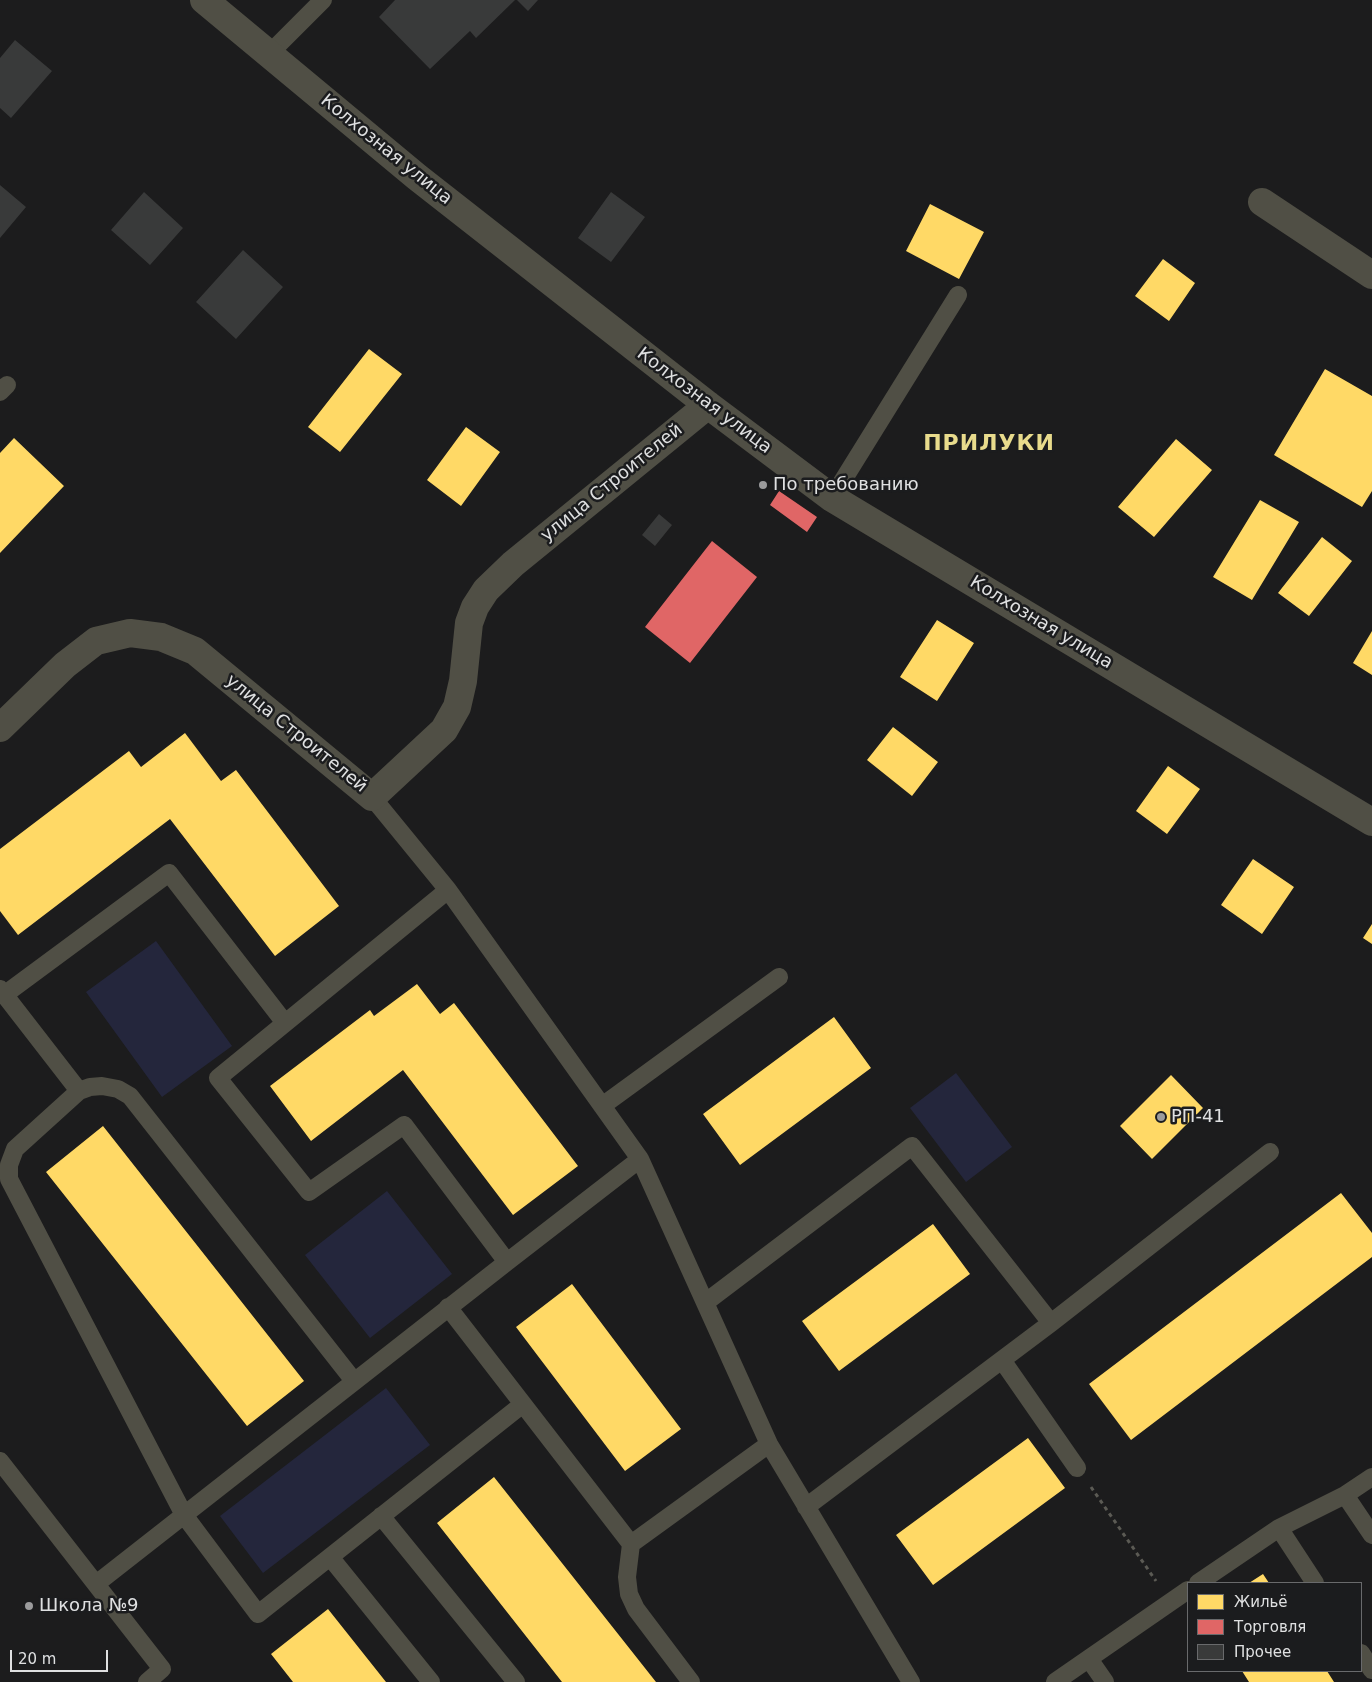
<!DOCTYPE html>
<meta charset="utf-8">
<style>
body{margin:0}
#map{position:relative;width:1372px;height:1682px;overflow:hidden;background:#1c1c1d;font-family:"DejaVu Sans",sans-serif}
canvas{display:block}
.legend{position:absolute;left:1187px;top:1582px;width:175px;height:90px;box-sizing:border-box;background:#1b1c1e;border:1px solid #696a6c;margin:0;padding:6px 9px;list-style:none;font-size:15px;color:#dfe0e1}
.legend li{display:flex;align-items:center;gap:10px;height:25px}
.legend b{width:25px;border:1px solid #696a6c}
.scale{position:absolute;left:10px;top:1650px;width:98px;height:22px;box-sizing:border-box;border:2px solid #dfe0e1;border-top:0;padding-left:6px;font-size:15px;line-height:18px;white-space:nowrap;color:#dfe0e1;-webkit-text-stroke:4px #1b1c1e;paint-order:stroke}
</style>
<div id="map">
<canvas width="1372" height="1682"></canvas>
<ul class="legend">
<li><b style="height:14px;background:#ffd966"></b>Жильё</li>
<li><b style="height:14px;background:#e06666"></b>Торговля</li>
<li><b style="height:14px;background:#393a3a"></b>Прочее</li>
</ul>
<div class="scale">20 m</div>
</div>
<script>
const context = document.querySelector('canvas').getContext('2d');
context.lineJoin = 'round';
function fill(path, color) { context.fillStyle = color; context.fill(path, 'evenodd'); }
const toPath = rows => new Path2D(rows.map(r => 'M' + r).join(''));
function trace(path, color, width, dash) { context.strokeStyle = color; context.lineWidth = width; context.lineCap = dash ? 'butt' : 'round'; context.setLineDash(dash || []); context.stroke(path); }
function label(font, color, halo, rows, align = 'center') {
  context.font = font + ' "DejaVu Sans",sans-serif'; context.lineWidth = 5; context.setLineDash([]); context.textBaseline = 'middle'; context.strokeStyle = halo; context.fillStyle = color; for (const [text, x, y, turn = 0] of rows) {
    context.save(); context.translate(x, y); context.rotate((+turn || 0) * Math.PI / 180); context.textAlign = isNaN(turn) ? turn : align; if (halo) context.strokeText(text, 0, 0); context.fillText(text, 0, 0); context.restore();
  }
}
const green = toPath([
 [156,941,232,1046,162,1097,86,992],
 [956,1073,1012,1147,966,1182,910,1108],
 [387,1191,452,1274,370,1338,305,1255],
 [386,1388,430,1445,263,1573,220,1516]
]);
const homes = toPath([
 [930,204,984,232,959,279,906,251],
 [1163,259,1195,283,1169,321,1135,296],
 [369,349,402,374,340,452,308,427],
 [1325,369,1372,396,1372,491,1362,507,1274,455],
 [466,427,500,452,461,506,427,480],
 [14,438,64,486,0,553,0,453],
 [1176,439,1212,470,1154,537,1118,507],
 [1260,500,1299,522,1252,600,1213,577],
 [1322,537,1352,561,1309,616,1278,593],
 [937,620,974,643,937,701,900,677],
 [1372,631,1372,675,1353,663],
 [893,727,938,762,912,796,867,760],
 [185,733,221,781,236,770,339,906,275,956,170,819,18,935,0,911,0,849,129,751,141,767],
 [1168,766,1200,789,1167,834,1136,811],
 [1253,859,1294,887,1262,934,1221,905],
 [1372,924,1372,944,1363,938],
 [417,984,440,1014,454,1003,578,1166,513,1215,403,1070,311,1141,270,1086,370,1010,374,1016],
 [834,1017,871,1068,740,1165,703,1114],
 [1171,1075,1203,1108,1152,1159,1120,1126],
 [103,1126,304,1381,247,1426,46,1172],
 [1341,1193,1372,1233,1372,1257,1131,1440,1089,1384],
 [933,1224,970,1274,839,1371,802,1321],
 [572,1284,681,1429,625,1471,516,1327],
 [1028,1438,1065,1488,933,1585,896,1535],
 [494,1477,656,1682,562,1682,437,1523],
 [1263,1574,1269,1583,1249,1583],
 [328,1609,386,1682,293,1682,271,1654],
 [1242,1671,1327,1671,1334,1682,1249,1682]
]);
const shops = toPath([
 [779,491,817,517,807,532,770,505],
 [712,541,757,577,690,663,645,627]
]);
const building = toPath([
 [395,0,515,0,476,38,470,31,430,69,379,17],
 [517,0,538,0,528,11],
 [15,40,52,71,11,118,0,108,0,58],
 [0,185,26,207,0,238],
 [144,192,183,228,150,265,111,230],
 [611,192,645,217,611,262,578,238],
 [243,250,283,287,236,339,196,302],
 [659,514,672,525,655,546,642,535]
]);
const path = toPath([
 [1091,1487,1156,1581]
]);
const service = toPath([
 [269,54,323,0],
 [0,392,7,385],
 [832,498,958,295],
 [372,797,448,890,640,1159,507,1262,404,1125,309,1192,218,1078,448,890],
 [0,989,79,1091,90,1087,102,1086,118,1089,130,1096,354,1381],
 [4,995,169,873,285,1023],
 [79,1091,15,1149,9,1165,9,1179,184,1515,258,1614,523,1404],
 [602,1106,779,977],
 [640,1159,769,1444,911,1682],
 [706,1302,912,1146,1051,1323],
 [448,1307,631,1544,627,1577,629,1594,636,1609,691,1682],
 [1002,1360,1077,1468],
 [0,1461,162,1669,147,1682],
 [1345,1495,1372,1535],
 [806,1507,1051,1323,1270,1152],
 [381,1516,516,1682],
 [1279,1528,1315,1583],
 [631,1544,769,1444],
 [330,1557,431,1682],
 [1198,1583,1279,1528,1345,1495,1372,1477],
 [96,1584,507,1262],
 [1361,1653,1372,1670],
 [1089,1659,1105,1682],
 [1055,1682,1188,1590]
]);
const minor = toPath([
 [204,0,417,177,708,405,832,498,1372,822],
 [1262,202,1372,275],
 [0,728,65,665,96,641,130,633,161,637,195,651,372,797,444,730,457,707,463,681,469,623,475,607,486,590,513,564,708,405]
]);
const markers = [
 [763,485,5,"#9b9b9c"],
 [1161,1117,5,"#9b9b9c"],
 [29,1606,5,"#9b9b9c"]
];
const streetNames = [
 ["Колхозная улица",386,150,39],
 ["Колхозная улица",704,401,37],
 ["улица Строителей",612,483,-39],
 ["Колхозная улица",1041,623,31],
 ["улица Строителей",296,734,39]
];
const poiNames = [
 ["По требованию",773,485],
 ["РП-41",1171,1117],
 ["Школа №9",39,1606]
];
const districtNames = [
 ["ПРИЛУКИ",989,444]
];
fill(green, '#24263c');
fill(homes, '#ffd966');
fill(shops, '#e06666');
fill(building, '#393a3a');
trace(path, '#5b5a54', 3, [4, 4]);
trace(service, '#504f45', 18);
trace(minor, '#504f45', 28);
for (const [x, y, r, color] of markers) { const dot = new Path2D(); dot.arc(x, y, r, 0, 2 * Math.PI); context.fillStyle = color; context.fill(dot); trace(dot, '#1b1c1e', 2); }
label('18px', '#dfe0e1', '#1b1c1e', streetNames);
label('18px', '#dfe0e1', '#1b1c1e', poiNames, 'left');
context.letterSpacing = '1px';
label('bold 22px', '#e8db8c', '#1b1c1e', districtNames);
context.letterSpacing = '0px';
</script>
